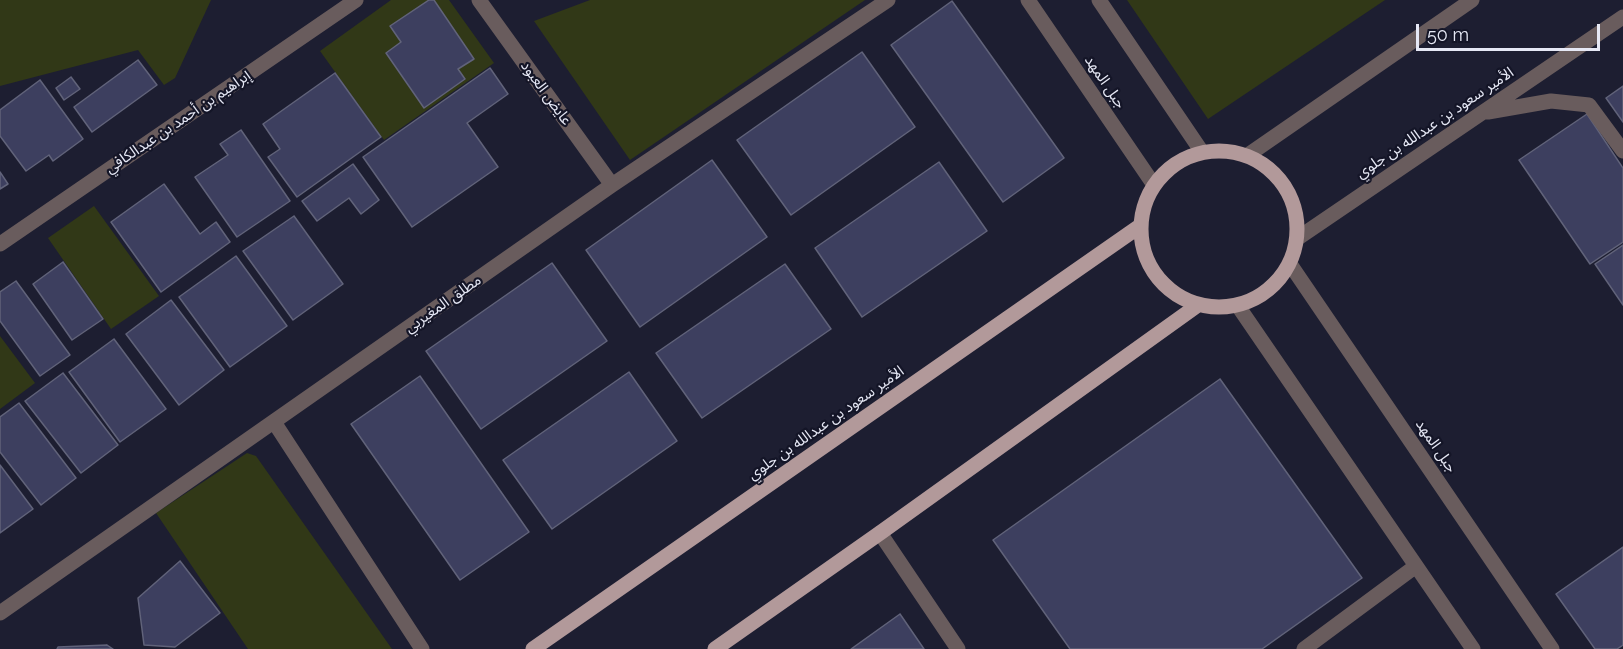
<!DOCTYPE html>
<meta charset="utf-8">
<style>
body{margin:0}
#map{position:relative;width:1623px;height:649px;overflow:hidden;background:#1d1e31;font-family:Raleway,sans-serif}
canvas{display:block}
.scale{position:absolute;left:1416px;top:24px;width:184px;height:27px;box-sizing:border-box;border:3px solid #e6e8f5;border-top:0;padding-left:8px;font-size:18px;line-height:21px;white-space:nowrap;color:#e6e8f5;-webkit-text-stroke:4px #141527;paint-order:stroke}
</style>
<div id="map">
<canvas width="1623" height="649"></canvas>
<div class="scale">50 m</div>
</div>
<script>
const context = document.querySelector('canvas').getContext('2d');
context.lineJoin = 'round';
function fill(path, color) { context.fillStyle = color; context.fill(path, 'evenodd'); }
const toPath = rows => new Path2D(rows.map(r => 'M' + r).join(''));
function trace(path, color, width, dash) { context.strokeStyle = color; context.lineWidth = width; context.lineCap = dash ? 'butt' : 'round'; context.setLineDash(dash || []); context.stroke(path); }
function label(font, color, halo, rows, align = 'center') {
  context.font = font + ' Raleway,"Noto Sans Arabic",sans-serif'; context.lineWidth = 4.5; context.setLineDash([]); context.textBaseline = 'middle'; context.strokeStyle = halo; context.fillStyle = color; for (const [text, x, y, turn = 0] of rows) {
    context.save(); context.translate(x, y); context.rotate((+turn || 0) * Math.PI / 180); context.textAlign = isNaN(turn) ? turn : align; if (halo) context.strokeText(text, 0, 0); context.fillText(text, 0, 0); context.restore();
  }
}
const green = toPath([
 [0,0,211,0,175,78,164,85,138,50,0,86],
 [391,0,449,0,494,63,384,140,320,51],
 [590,0,865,0,630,160,534,21],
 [1127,0,1385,0,1208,119],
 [94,206,159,296,111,329,48,238],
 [0,336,35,383,0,409],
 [247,453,256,456,392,649,248,649,156,513]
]);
const building = toPath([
 [429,0,434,0,474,59,458,69,465,79,424,108,386,53,401,42,390,26,429,0],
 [952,1,1064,158,1003,202,891,45,952,1],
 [862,52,915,127,791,215,737,140,862,52],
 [138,60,157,85,92,132,74,107,138,60],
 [490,68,508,94,467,123,498,167,412,227,363,157,490,68],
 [335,73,381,137,297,197,268,157,280,149,263,124,335,73],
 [71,77,80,89,64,100,56,88,71,77],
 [40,80,83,139,53,161,49,155,26,171,0,136,0,110,40,80],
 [1623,86,1623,122,1606,98,1623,86],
 [1587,114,1623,168,1623,242,1590,264,1519,160,1587,114],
 [241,130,290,201,237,237,195,177,228,155,220,144,241,130],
 [712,160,767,237,640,327,586,250,712,160],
 [939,162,987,231,862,317,815,248,939,162],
 [353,164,379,200,361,214,349,198,317,221,302,201,353,164],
 [0,172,8,184,0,189,0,172],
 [164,184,200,234,216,222,230,242,161,292,111,222,164,184],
 [294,216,343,284,293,320,243,251,294,216],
 [1623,245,1623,305,1595,264,1623,245],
 [236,256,287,326,230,367,179,297,236,256],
 [63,262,103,319,72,340,33,284,63,262],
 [552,263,607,341,481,429,426,351,552,263],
 [785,264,831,329,702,418,656,353,785,264],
 [16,281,70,355,40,376,0,321,0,292,16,281],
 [171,300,224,370,179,405,126,334,171,300],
 [114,339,166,409,120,442,69,372,114,339],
 [629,372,677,441,552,529,503,460,629,372],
 [63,373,118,445,81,473,25,401,63,373],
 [420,376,529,532,460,580,351,424,420,376],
 [1220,379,1362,578,1262,649,1070,649,993,540,1220,379],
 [19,403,76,478,41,505,0,452,0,417,19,403],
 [0,465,33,509,0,533,0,465],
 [1623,547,1623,645,1617,649,1595,649,1556,594,1623,547],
 [180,561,220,613,175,647,144,645,138,598,180,561],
 [900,614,924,649,851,649,900,614],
 [107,645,113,649,57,649,58,647,107,645]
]);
const minor = toPath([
 [479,0,612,185],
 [1028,0,1154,185],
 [1099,0,1202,152],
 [1488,112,1551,101,1589,105,1623,151],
 [1248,155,1472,0],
 [1298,238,1623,17],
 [0,244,356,0],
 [1290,264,1552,649],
 [1238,306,1473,649],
 [274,422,422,649],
 [880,533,958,649],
 [0,613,612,185,888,0],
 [1304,649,1416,566]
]);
const major = toPath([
 '1141 229a78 78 0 1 1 156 0a78 78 0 1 1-156 0Z',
 [533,649,1140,226],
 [715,649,880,533,1198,305]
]);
const streetNames = [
 ["جبل المهد",1105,82,56],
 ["عايض العبود",546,93,54],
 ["إبراهيم بن أحمد بن عبدالكافي",178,122,-34],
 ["الأمير سعود بن عبدالله بن جلوي",1435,123,-34],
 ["مطلق المغيربي",443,304,-35],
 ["الأمير سعود بن عبدالله بن جلوي",826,423,-35],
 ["جبل المهد",1436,446,56]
];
fill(green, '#313817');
fill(building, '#3d3f5f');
trace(building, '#61637a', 1.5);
trace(minor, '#695c5d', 15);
trace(major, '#b2999a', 15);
label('15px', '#e6e8f5', '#141527', streetNames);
</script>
